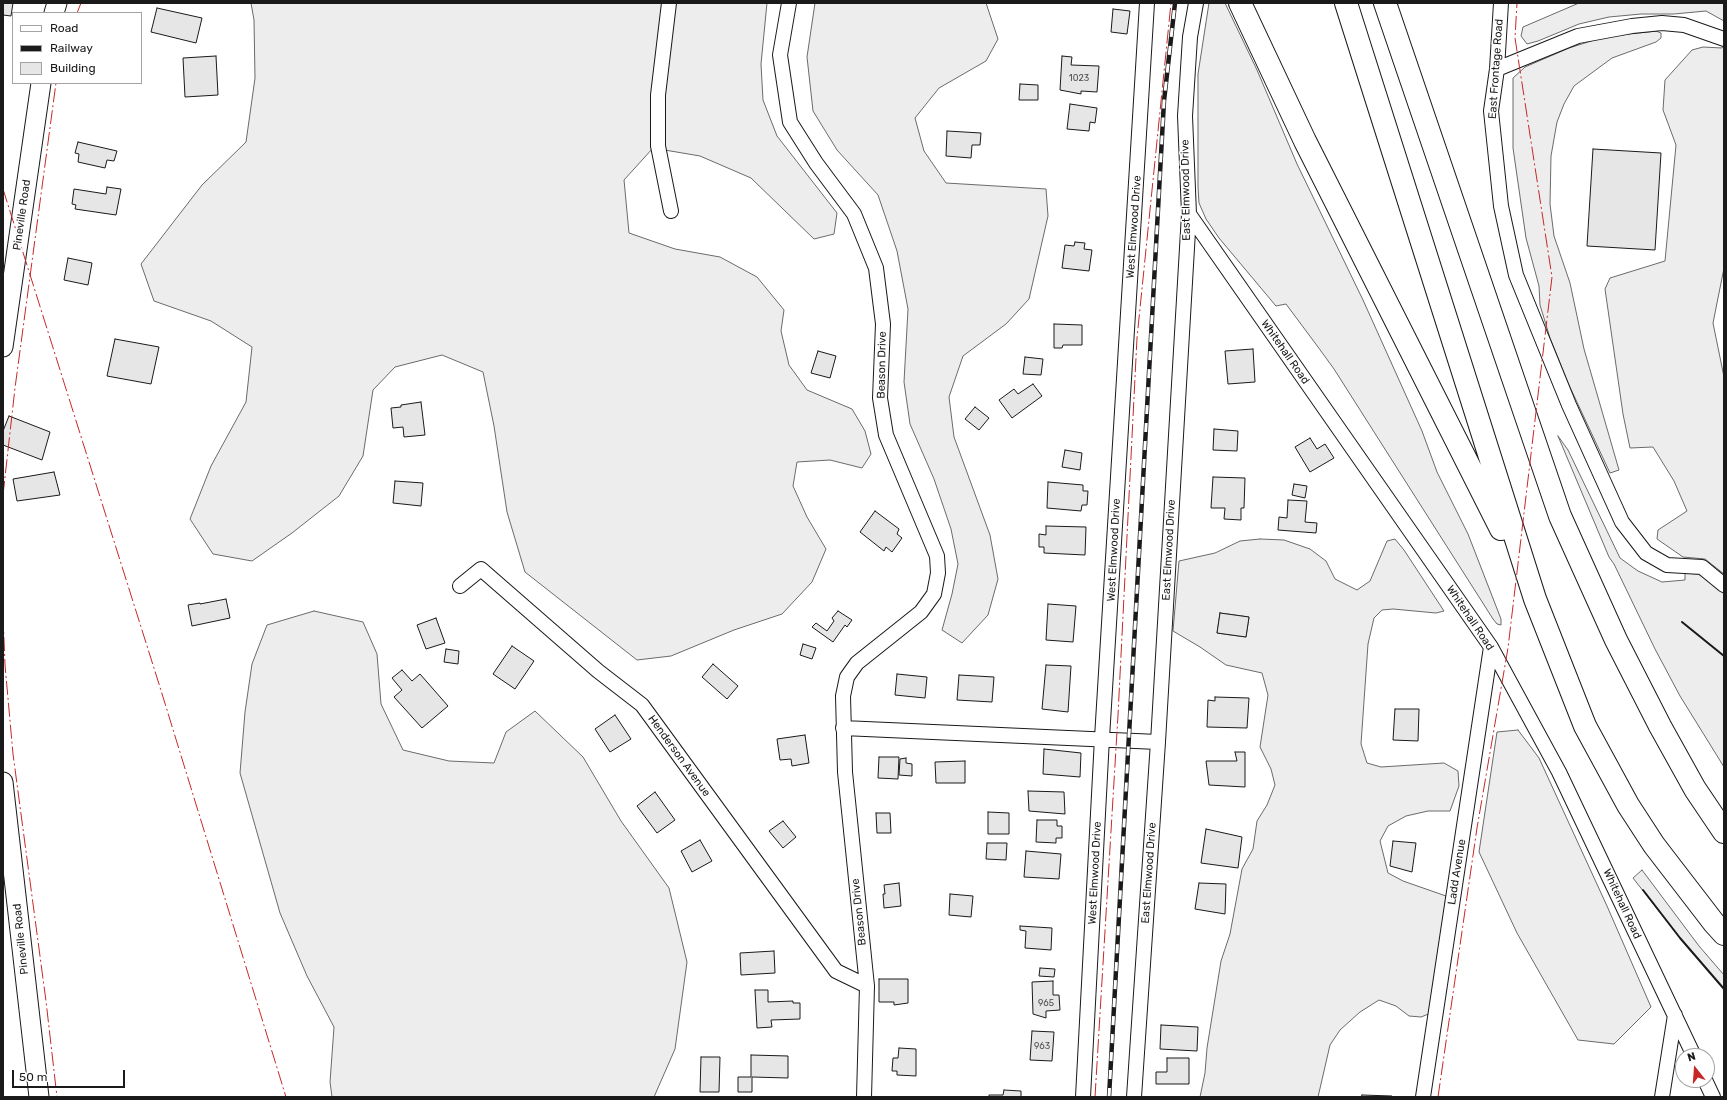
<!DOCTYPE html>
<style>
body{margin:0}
#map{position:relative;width:1727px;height:1100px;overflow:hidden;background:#fff;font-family:Rubik,sans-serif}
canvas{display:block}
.frame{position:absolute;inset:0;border:4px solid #1a1a1a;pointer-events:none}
.legend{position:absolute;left:12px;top:12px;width:130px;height:72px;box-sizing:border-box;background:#fff;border:1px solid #a3a3a3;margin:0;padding:5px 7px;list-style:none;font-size:12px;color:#1a1a1a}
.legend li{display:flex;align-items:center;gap:8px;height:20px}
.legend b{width:20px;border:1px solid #a3a3a3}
.north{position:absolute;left:1675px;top:1048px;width:40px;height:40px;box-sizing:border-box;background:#fff;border:1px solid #a3a3a3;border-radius:50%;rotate:343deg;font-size:11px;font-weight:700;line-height:16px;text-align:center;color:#1a1a1a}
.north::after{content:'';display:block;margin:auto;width:14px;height:18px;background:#c62828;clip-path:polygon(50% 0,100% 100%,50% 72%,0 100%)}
.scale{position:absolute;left:12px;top:1070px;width:113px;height:18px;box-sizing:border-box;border:2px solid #1a1a1a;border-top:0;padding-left:5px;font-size:12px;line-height:14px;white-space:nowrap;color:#1a1a1a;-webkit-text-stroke:3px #fff;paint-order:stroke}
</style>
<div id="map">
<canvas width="1727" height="1100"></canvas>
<div class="frame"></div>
<ul class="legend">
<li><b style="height:5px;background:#fff"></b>Road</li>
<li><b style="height:5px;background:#1a1a1a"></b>Railway</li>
<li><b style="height:11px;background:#e6e6e6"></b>Building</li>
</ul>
<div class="north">N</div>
<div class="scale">50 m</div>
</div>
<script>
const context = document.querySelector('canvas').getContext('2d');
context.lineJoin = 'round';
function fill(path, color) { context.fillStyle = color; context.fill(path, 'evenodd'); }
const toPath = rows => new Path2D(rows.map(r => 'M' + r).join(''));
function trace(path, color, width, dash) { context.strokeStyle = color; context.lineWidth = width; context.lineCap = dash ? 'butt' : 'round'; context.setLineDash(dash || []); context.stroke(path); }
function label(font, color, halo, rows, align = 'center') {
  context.font = font + ' Rubik,sans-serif'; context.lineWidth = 3; context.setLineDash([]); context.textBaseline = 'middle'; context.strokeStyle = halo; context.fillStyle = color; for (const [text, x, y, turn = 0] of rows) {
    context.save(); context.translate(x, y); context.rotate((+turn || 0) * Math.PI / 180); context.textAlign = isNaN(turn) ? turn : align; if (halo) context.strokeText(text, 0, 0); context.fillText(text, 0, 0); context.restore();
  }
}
const built = toPath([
 [251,3,767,3,761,64,763,100,777,136,837,213,834,234,814,239,751,178,700,156,653,148,624,180,629,233,675,249,720,257,757,277,784,310,781,331,789,365,807,390,852,409,865,431,871,454,862,468,830,460,797,462,793,486,807,517,826,549,812,582,782,614,734,630,671,656,637,660,525,572,507,512,494,426,483,372,442,355,395,367,373,390,363,456,339,496,292,533,252,561,213,554,190,519,211,466,246,402,252,347,211,321,154,301,141,264,202,185,246,142,255,78,254,20,251,3],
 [815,3,986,3,998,39,986,61,939,88,915,118,924,151,946,183,1046,189,1048,216,1029,299,1006,324,963,356,949,397,954,437,990,535,998,579,988,615,962,643,942,630,952,594,958,564,951,529,934,479,910,424,904,382,908,309,897,251,878,195,837,150,813,111,807,57,815,3],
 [1209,3,1225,3,1257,70,1297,164,1363,300,1422,431,1437,472,1468,534,1501,619,1501,625,1497,624,1493,619,1334,369,1318,347,1286,304,1276,306,1219,238,1206,219,1199,203,1198,187,1198,74,1209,3],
 [1579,3,1724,3,1724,21,1706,11,1674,14,1641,14,1609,17,1579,24,1538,41,1527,44,1521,36,1523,27,1579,3],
 [1656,31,1661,33,1661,38,1656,42,1612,58,1574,86,1564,104,1557,122,1551,156,1550,204,1554,236,1570,283,1584,349,1619,470,1610,473,1569,385,1550,338,1540,305,1539,286,1526,238,1513,148,1513,78,1525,67,1569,48,1604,37,1656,31],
 [1724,44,1724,268,1713,323,1724,377,1724,574,1705,559,1683,557,1657,539,1658,530,1687,511,1674,481,1653,447,1630,448,1623,414,1605,289,1610,278,1665,261,1676,145,1663,110,1665,80,1692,50,1703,47,1722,48,1724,44],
 [1558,436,1568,450,1620,558,1638,571,1662,582,1685,580,1685,573,1698,574,1707,579,1724,594,1724,767,1680,696,1655,649,1614,564,1609,557,1558,436],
 [1260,539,1284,540,1310,549,1326,561,1335,579,1357,590,1370,581,1387,541,1395,539,1404,550,1444,611,1436,613,1393,609,1382,610,1374,618,1368,644,1361,744,1367,763,1381,767,1444,763,1458,771,1459,786,1450,811,1428,811,1406,816,1388,826,1380,841,1388,873,1403,881,1446,896,1431,1013,1421,1017,1409,1016,1396,1006,1379,1000,1360,1012,1340,1030,1330,1045,1318,1097,1200,1097,1205,1073,1207,1048,1221,961,1230,934,1242,869,1253,849,1257,821,1267,805,1275,785,1271,769,1260,747,1268,695,1262,673,1226,665,1200,647,1173,631,1179,561,1215,553,1240,541,1260,539],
 [1220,613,1249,617,1246,637,1217,633,1220,613],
 [314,611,363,622,377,654,381,704,403,750,449,761,494,763,506,732,535,711,583,757,621,821,669,888,687,962,675,1049,654,1097,332,1097,330,1082,334,1027,307,976,280,913,240,773,245,712,252,664,267,625,314,611],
 [1518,730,1539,758,1607,906,1651,1007,1614,1044,1578,1040,1517,933,1479,852,1497,732,1518,730],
 [1642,870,1699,946,1724,975,1724,989,1680,938,1633,878,1642,870]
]);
const building = toPath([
 [3,3,13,3,11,16,3,15,3,3],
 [157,8,202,18,196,43,151,32,157,8],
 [1113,9,1130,11,1127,34,1111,32,1113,9],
 [216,56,218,95,185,97,183,58,216,56],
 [1062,56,1072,57,1071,65,1099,66,1097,92,1081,91,1081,94,1060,90,1062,56],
 [1020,84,1038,85,1038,100,1019,100,1020,84],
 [1070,104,1097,108,1095,123,1090,122,1089,131,1067,129,1070,104],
 [947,131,981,133,980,145,972,145,971,158,946,156,947,131],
 [78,142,117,151,114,161,107,160,105,168,78,162,79,154,75,153,78,142],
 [1593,149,1661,153,1655,250,1587,246,1593,149],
 [107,187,121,189,116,215,75,209,76,205,72,204,74,189,106,194,107,187],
 [1075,242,1085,243,1084,249,1092,250,1089,271,1062,268,1065,245,1074,246,1075,242],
 [68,258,92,263,88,285,64,280,68,258],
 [1054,324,1082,325,1082,345,1063,345,1062,348,1054,348,1054,324],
 [115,339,159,347,151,384,107,376,115,339],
 [1253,349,1255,382,1228,384,1225,351,1253,349],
 [818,351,836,356,830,378,811,373,818,351],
 [1025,357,1043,359,1041,375,1023,374,1025,357],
 [1033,384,1042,396,1012,418,999,400,1014,389,1018,394,1033,384],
 [421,402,425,435,404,437,403,427,393,428,391,408,401,407,401,405,421,402],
 [975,407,989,418,979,430,965,419,975,407],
 [9,416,50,432,42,460,3,445,3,431,9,416],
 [1214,429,1238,431,1237,451,1213,450,1214,429],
 [1310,438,1317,449,1325,444,1334,458,1310,472,1295,447,1310,438],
 [1065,450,1082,453,1080,470,1062,467,1065,450],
 [54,472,60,495,17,501,13,479,54,472],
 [1213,477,1245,478,1244,508,1241,508,1241,520,1224,519,1225,508,1211,508,1213,477],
 [395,481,423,483,421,506,393,503,395,481],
 [1048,482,1083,485,1083,491,1088,491,1087,505,1082,505,1081,511,1047,508,1048,482],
 [1294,484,1307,486,1305,498,1292,495,1294,484],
 [1288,500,1307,501,1305,522,1317,523,1316,533,1278,530,1279,517,1287,518,1288,500],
 [875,511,899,529,897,534,902,538,892,552,886,547,884,551,860,532,875,511],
 [1046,526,1086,527,1085,555,1044,553,1044,547,1039,547,1039,534,1046,535,1046,526],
 [226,599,230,618,192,626,188,605,200,603,200,604,226,599],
 [1048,604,1076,606,1073,642,1046,640,1048,604],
 [838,611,852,620,847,627,845,625,833,642,812,627,816,623,827,631,834,621,832,618,838,611],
 [1220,613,1249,617,1246,637,1217,633,1220,613],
 [436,618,445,643,426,649,417,625,436,618],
 [803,644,816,648,812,659,800,655,803,644],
 [512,646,534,661,515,689,493,674,512,646],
 [446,649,459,651,458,664,444,662,446,649],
 [713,664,738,686,727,699,702,677,713,664],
 [1046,665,1071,666,1068,712,1042,709,1046,665],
 [402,670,412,681,420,674,448,706,422,728,394,697,402,690,392,678,402,670],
 [897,674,927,677,925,698,895,695,897,674],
 [959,675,994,677,992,702,957,700,959,675],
 [1215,697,1249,698,1247,728,1207,727,1208,700,1215,701,1215,697],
 [1395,709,1419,709,1418,741,1393,740,1395,709],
 [615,715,631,739,610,752,595,729,615,715],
 [805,735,809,763,792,766,791,759,780,760,777,739,805,735],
 [1044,749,1081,753,1080,777,1043,774,1044,749],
 [1235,752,1245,752,1245,787,1209,785,1206,761,1237,761,1235,752],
 [879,757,899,757,898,779,878,778,879,757],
 [906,758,906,763,912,764,912,776,899,775,900,759,906,758],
 [965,761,965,783,936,783,935,762,965,761],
 [1028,791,1064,792,1065,814,1029,811,1028,791],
 [655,792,675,820,657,833,637,806,655,792],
 [988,812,1009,813,1009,834,988,834,988,812],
 [876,813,890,813,891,833,877,833,876,813],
 [1037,820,1057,820,1057,826,1062,826,1062,838,1056,838,1056,843,1036,842,1037,820],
 [783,821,796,837,783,848,769,831,783,821],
 [1206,829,1242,837,1238,868,1201,863,1206,829],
 [700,840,712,861,692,872,681,851,700,840],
 [1393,841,1416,843,1412,872,1390,866,1393,841],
 [987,843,1007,843,1006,860,986,859,987,843],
 [1026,851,1061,854,1059,879,1024,877,1026,851],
 [899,883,901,906,884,908,883,894,885,894,884,885,899,883],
 [1199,883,1226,884,1225,914,1195,909,1199,883],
 [950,894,973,896,971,917,949,915,950,894],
 [1020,926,1052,928,1051,950,1025,948,1026,931,1020,930,1020,926],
 [774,951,775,973,741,975,740,953,774,951],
 [1040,968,1055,969,1054,977,1039,976,1040,968],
 [879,979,908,979,908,1003,894,1005,894,1002,879,1002,879,979],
 [1053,981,1053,995,1059,995,1060,1010,1046,1011,1046,1018,1033,1014,1032,982,1053,981],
 [755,990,768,990,768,1002,793,1001,793,1003,800,1003,800,1019,771,1020,772,1027,757,1028,755,990],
 [1161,1025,1198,1027,1197,1051,1160,1049,1161,1025],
 [1032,1031,1054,1032,1052,1061,1030,1060,1032,1031],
 [899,1048,916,1049,916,1076,897,1075,897,1071,892,1071,893,1058,898,1058,899,1048],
 [751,1055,788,1056,788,1078,752,1077,752,1092,738,1092,738,1077,751,1077,751,1055],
 [701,1057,720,1057,719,1092,700,1092,701,1057],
 [1167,1058,1189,1058,1189,1084,1156,1084,1156,1072,1167,1072,1167,1058],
 [1004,1090,1021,1091,1021,1097,989,1097,989,1095,1003,1095,1004,1090],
 [1362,1095,1392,1096,1392,1097,1361,1097,1362,1095]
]);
const minor = toPath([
 [669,3,658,95,658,146,671,211],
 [789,3,780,55,790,122,816,163,854,214,876,268,883,324,880,398,886,435,937,556,938,573,934,594,921,612,857,663,847,677,843,696,845,772,867,986,864,1097],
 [1501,3,1497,69,1491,111,1501,206,1516,275,1569,405,1622,522,1646,553,1667,565,1702,567,1724,585],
 [1497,69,1578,36,1632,26,1662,23,1684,25,1724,39],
 [1189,214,1491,647,1559,772,1694,1056],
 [460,586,481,569,598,671,642,705,836,971,867,986],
 [843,728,1158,742],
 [1705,1080,1713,1097],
 [1083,1097,1102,738,1147,3],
 [1134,1097,1158,742,1189,214,1185,116,1190,37,1196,3],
 [1423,1097,1491,647],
 [1662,1097,1675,1015]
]);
const secondary = toPath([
 [54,13,57,3],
 [3,347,41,83],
 [3,782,39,1097]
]);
const motorway = toPath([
 [1240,3,1305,141,1501,529],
 [1346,3,1535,599,1585,726,1628,805,1654,845,1714,923,1724,934],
 [1385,3,1560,516,1616,640,1660,726,1695,789,1724,832]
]);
const rail = toPath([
 [1109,1097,1164,101,1175,3]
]);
const wall = toPath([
 [1682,622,1724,656],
 [1643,890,1680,938,1724,989]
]);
const power = toPath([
 [77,13,81,3],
 [3,189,159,684,286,1097],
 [3,495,15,388,56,83],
 [3,615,5,665,13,754,46,1001,57,1097],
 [1095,1097,1118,715,1137,338,1171,3],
 [1438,1097,1477,828,1508,648,1552,277,1515,38,1517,3]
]);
const numberNames = [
 ["1023",1079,78],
 ["965",1046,1003],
 ["963",1042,1046]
];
const streetNames = [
 ["East Frontage Road",1496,69,-86],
 ["East Elmwood Drive",1186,190,-91],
 ["Pineville Road",22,215,-82],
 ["West Elmwood Drive",1134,227,-86],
 ["Whitehall Road",1285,352,55],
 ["Beason Drive",882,365,-89],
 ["West Elmwood Drive",1114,550,-87],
 ["East Elmwood Drive",1169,550,-87],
 ["Whitehall Road",1470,618,56],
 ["Henderson Avenue",679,756,54],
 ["Ladd Avenue",1457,872,-81],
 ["West Elmwood Drive",1095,873,-87],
 ["East Elmwood Drive",1149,873,-86],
 ["Whitehall Road",1622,904,65],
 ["Beason Drive",859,912,-96],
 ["Pineville Road",21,939,-96]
];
fill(built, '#ededed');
trace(built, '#6a6a6a', 1);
fill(building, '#e6e6e6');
trace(building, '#1a1a1a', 1);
trace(minor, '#1a1a1a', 16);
trace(secondary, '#1a1a1a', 21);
trace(motorway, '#1a1a1a', 24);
trace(minor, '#fff', 14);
trace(secondary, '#fff', 19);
trace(motorway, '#fff', 22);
trace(rail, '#1a1a1a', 4.5);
trace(rail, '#fff', 3, [9]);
trace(wall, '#1a1a1a', 2);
trace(power, '#c62828', 1, [14, 3, 2, 3]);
label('9px', '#4d4d4d', null, numberNames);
label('11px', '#1a1a1a', '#fff', streetNames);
</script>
